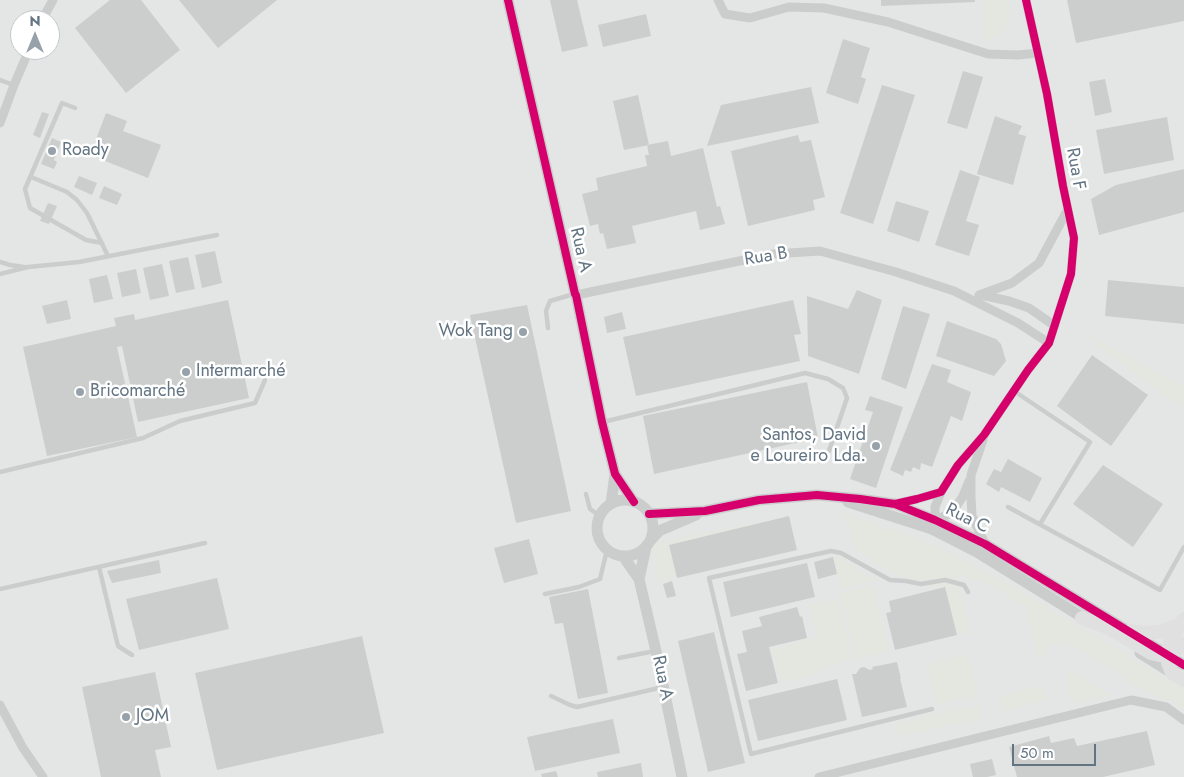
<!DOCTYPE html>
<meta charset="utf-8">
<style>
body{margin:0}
#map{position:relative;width:1184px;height:777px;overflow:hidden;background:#f4f4f2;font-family:Jost,sans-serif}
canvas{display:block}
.north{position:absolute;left:10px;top:10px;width:50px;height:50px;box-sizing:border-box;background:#fff;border:1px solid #c1c8cd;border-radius:50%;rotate:0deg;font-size:14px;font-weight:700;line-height:20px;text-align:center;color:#637583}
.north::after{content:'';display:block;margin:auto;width:18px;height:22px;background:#96a1aa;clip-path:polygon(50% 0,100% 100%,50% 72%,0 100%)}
.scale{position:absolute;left:1012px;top:744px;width:84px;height:22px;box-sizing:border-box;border:2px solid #637583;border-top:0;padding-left:6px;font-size:15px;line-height:18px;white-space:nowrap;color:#637583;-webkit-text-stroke:4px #fff;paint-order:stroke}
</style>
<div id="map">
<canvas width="1184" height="777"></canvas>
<div class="north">N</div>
<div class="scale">50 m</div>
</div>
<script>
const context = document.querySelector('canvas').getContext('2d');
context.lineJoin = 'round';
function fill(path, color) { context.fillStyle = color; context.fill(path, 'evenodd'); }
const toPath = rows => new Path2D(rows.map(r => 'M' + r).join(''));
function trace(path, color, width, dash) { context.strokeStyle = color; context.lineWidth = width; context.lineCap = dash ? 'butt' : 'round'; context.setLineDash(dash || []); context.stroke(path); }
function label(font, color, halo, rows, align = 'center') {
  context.font = font + ' Jost,sans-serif'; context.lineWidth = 5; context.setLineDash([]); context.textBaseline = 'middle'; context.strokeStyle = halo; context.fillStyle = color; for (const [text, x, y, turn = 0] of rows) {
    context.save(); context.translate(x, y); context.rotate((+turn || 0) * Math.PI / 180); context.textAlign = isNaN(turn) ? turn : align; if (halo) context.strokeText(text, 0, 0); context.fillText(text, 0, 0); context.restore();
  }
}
const built = toPath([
 [0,0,1184,0,1184,777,0,777],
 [20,20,50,20,50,50,20,50]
]);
const green = toPath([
 [984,0,1008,0,1010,17,1008,24,1003,31,991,39,984,39],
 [1077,329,1184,387,1184,407,1170,399],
 [844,513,925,541,996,577,1184,690,1184,709,1169,700,1132,686,1116,670,1063,641,1049,646,1039,662,1024,602,1017,603,1010,598,996,586,956,573,970,632,957,635,945,587,935,586,895,574,857,551],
 [789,516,669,545,677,578,659,581,653,550,654,545,657,543],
 [833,557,837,557,877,580,841,588],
 [873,585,889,651,856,659,841,593],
 [839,599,852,659,821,667,822,673,781,682,772,649,817,637,810,605],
 [968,654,978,695,937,704,927,664],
 [1065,668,1111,696,1072,703],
 [1042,686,1046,700,1004,710,1001,696],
 [979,705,980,719,898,736,893,724]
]);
const building = toPath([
 [110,0,141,0,180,50,126,93,75,28],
 [179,0,277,0,218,48],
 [550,0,577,0,588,46,562,52],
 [881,0,975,0,975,2,881,6],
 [1067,0,1184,0,1184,21,1076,43],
 [646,14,651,36,603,47,598,25],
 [843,39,870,48,861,77,866,79,858,104,826,93],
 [963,71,983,77,967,129,947,123],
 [1105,79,1112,112,1095,116,1089,82],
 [882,85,915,95,873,224,840,213],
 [811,87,819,123,707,146,721,105],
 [638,95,649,145,624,150,613,101],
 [42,112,49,114,40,138,33,135],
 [106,113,127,121,123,131,161,145,148,178,90,155],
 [995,116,1022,126,1018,134,1026,136,1013,185,977,174],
 [1167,117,1174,160,1104,174,1096,130],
 [798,135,800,142,811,140,825,197,813,200,815,210,748,226,731,151],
 [52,138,61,142,54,160,57,162,54,169,41,164],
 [668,141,671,156,703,148,717,207,720,206,725,224,700,230,696,211,632,226,636,243,607,249,603,233,600,234,598,224,590,226,582,194,598,190,596,178,647,166,645,155,649,155,647,145],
 [1184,169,1184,212,1099,235,1091,199,1116,185],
 [960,170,980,177,966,221,979,225,969,256,935,245],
 [79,176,97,183,92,195,74,187],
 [104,186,122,194,117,205,99,198],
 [896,201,929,211,919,242,887,231],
 [48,203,57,206,49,224,40,221],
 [215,251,222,283,202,288,195,255],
 [188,257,195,289,176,293,169,261],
 [162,264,169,296,150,300,143,268],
 [136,269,141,293,122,297,117,273],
 [107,275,113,299,94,303,89,279],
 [1108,280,1184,287,1184,324,1105,316],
 [857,290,882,300,859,374,808,356,807,296,848,309],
 [67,300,71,319,47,324,42,306],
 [228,300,249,398,138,422,122,346,117,347,137,437,47,456,23,347,116,326,114,318,134,314,135,320],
 [793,300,801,334,794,335,800,361,636,396,623,337],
 [527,305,571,511,516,523,470,315],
 [903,306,930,314,906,389,881,379],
 [622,312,626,329,607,333,604,317],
 [947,321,996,339,1001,344,1006,361,994,376,936,356],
 [1092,355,1148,395,1111,446,1057,406],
 [932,364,951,370,947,382,971,392,962,421,951,416,932,467,921,463,920,470,913,467,911,472,905,470,903,476,890,470],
 [807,382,818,438,654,474,643,416],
 [870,396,903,407,876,488,850,479,873,412,865,410],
 [1008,459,1042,478,1030,502,1001,487,999,492,986,484,994,469,1001,472],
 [1103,465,1163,504,1133,547,1073,504],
 [789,516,797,550,677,578,669,545],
 [529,539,538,574,504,583,494,548],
 [833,557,837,574,818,579,814,562],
 [159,560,161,573,112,583,107,571],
 [807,563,815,597,731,617,723,582],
 [217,578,229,629,139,650,126,599],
 [672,581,676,596,667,598,663,584],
 [945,587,957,635,895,650,886,613,891,612,889,601],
 [588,589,608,693,578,699,563,623,555,624,549,597],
 [797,607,800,617,802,616,807,638,769,647,778,683,746,691,737,654,747,652,742,631,762,626,759,617],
 [714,632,745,763,708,772,678,641],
 [362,636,384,733,217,770,195,673],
 [897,662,901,679,900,679,907,707,862,717,852,674,856,674,860,668,864,667,870,670,873,669,872,667],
 [155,672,171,747,155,750,161,777,101,777,82,687],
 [837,679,847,720,758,741,748,700],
 [613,719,620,753,535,771,527,737],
 [1147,731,1155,765,1103,777,1017,777,1009,747,1049,736,1051,743,1074,738,1077,746],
 [992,759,996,775,987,777,973,777,970,764],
 [641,763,643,777,598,777,597,772],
 [556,771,558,777,542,777,541,774]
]);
const service = toPath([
 [0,80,14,85],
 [75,108,62,103,25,189,30,208,86,240,102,243],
 [31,177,67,192,77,200,87,213,108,256],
 [0,262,10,265,24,267],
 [0,274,28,267,79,262,217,235],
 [548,328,546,311,550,301,574,294],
 [1014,391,1090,442,1040,524],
 [603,422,805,373,828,379,843,388,847,398,829,451],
 [0,472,143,438,180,421,255,403,265,380],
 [586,494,590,509,600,516],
 [1008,507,1160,590,1184,547],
 [99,567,118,646,132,655],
 [0,589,205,543],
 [545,594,579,587,600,579,607,550],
 [619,658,655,651],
 [551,696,570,705,577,707,663,687],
 [932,709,751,754,709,578,831,551,841,553,890,580,906,581,921,584,945,580,964,585,968,592]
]);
const minor = toPath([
 [718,0,725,14,750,18,789,7,824,8,888,22,988,54,1018,55,1038,53],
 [42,20,53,0],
 [0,123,14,85,29,50],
 [576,295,773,254,820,251,896,272,954,291,1018,323,1049,343],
 [979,295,1012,283,1039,263,1068,209],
 [981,295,1009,301,1029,308,1055,326],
 [983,440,971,475,971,497,972,516,985,544],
 [895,504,917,499,941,492,958,465,984,435,1028,370,1049,343,1071,274,1074,238,1063,186,1047,94,1026,0],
 [935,520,952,513,963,496,969,481],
 [934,523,935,520,935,507,941,492],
 [0,705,23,748,43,777],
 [819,777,1131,700,1166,707,1184,720]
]);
const tertiary = toPath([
 [508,0,575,294,576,295,602,422,615,474,634,502],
 '597 528a28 28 0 1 1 56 0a28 28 0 1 1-56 0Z',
 [848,502,932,529,977,552,1090,622],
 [611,504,615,474],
 [649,514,705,511,759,500,817,495,860,499,895,504,935,520,985,544,1184,665],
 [650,541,659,531,696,515],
 [623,556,639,579,656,651,682,777],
 [639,579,646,547],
 [1140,653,1172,673]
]);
const primary = toPath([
 [1082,618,1109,628,1151,653,1160,655,1167,654,1175,651,1184,643],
 [1184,619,1171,639,1167,654,1168,663,1172,673,1184,680],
 [1130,631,1145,633,1159,632,1181,624]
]);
const cycleway = toPath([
 [508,0,575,294,576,295,602,422,615,474,634,502],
 [895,504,917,499,941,492,958,465,984,435,1028,370,1049,343,1071,274,1074,238,1063,186,1047,94,1026,0],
 [649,514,705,511,759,500,817,495,860,499,895,504,935,520,985,544,1184,665]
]);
const markers = [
 [52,151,5,"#96a1aa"],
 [523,332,5,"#96a1aa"],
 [186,372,5,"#96a1aa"],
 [80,392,5,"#96a1aa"],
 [876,446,5,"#96a1aa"],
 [126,717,5,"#96a1aa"]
];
const poiNames = [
 ["Roady",62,151],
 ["Wok Tang",513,332,"right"],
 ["Intermarché",196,372],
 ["Bricomarché",90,392],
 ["Santos, David",866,436,"right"],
 ["e Loureiro Lda.",866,457,"right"],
 ["JOM",136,717]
];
const streetNames = [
 ["Rua F",1075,169,80],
 ["Rua A",580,250,77],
 ["Rua B",766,257,-9],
 ["Rua C",967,519,26],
 ["Rua A",662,678,78]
];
fill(built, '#e4e6e5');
fill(green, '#e4e7e0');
fill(building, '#cccece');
trace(service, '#cbcdcd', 4.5);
trace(minor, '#cbcdcd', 9);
trace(tertiary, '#cbcdcd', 11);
trace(primary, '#e0e0e0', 14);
trace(cycleway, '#d6006c', 8);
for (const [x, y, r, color] of markers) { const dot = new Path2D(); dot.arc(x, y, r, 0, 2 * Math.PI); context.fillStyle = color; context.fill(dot); trace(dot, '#fff', 2); }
label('18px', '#637583', '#fff', poiNames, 'left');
label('18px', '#637583', '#fff', streetNames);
</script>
